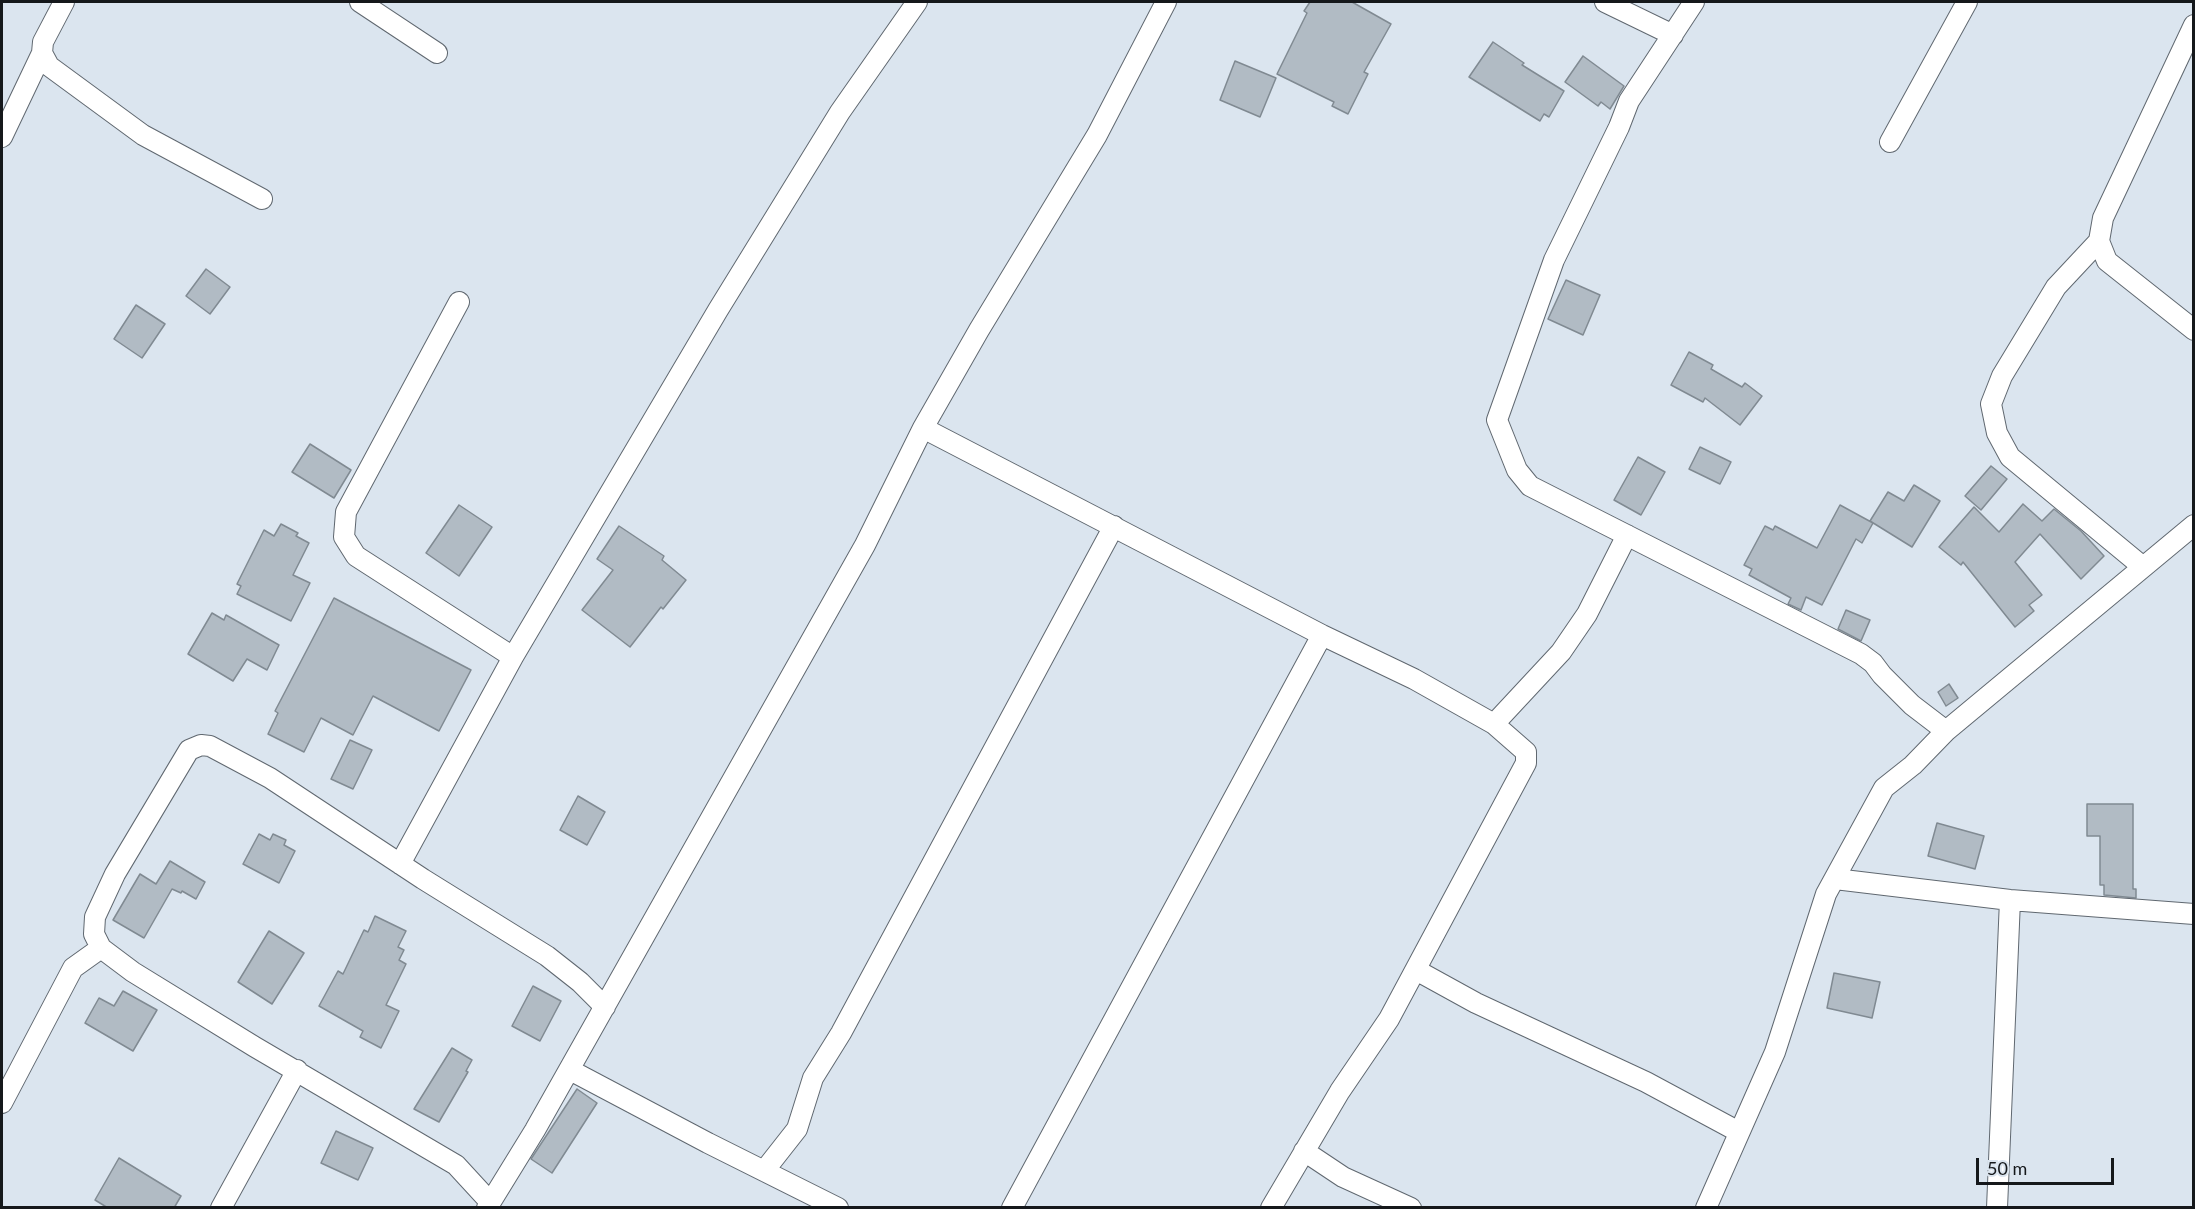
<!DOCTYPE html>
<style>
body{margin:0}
#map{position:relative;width:2195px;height:1209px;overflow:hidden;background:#dbe5ef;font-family:Lato,sans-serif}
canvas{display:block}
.frame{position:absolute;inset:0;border:3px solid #15181b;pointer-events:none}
.scale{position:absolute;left:1976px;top:1158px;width:138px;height:27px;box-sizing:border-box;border:3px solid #15181b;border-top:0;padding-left:8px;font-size:18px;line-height:21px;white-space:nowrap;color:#15181b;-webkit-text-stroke:4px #dbe5ef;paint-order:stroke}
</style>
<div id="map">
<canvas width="2195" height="1209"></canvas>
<div class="frame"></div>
<div class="scale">50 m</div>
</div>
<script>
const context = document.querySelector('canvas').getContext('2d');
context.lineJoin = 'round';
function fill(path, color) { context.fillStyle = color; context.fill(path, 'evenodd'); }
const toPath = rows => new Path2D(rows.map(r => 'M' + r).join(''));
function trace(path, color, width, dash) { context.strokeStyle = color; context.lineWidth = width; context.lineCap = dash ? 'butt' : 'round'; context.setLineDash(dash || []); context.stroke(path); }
const building = toPath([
 [1310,2,1352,2,1391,24,1364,72,1368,74,1348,114,1332,106,1334,102,1277,74,1307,13,1304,11,1310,2],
 [1493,42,1524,63,1522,65,1564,91,1549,117,1544,114,1540,121,1469,77,1493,42],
 [1583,56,1624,86,1610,109,1601,102,1598,106,1565,82,1583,56],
 [1235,61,1276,78,1260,117,1220,100,1235,61],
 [206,269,230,287,210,314,186,296,206,269],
 [1566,280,1600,295,1583,335,1548,319,1566,280],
 [136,305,165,324,142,358,114,339,136,305],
 [1689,352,1713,365,1711,369,1742,387,1745,383,1762,396,1740,425,1705,398,1703,402,1671,385,1689,352],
 [310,444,351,470,334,498,292,472,310,444],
 [1700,447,1731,462,1720,484,1689,469,1700,447],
 [1638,457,1665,472,1641,515,1614,500,1638,457],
 [1991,466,2007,479,1981,510,1965,496,1991,466],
 [1914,485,1940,501,1912,547,1870,521,1888,492,1904,501,1914,485],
 [2023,504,2042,521,2054,509,2081,531,2104,556,2081,579,2040,534,2015,562,2042,595,2029,605,2034,611,2015,627,1963,562,1961,565,1939,547,1974,507,1999,532,2023,504],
 [459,505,492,527,459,576,426,553,459,505],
 [1840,505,1873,523,1862,543,1856,539,1822,605,1806,597,1801,610,1788,604,1791,598,1749,575,1752,569,1744,565,1765,526,1773,530,1775,526,1817,548,1840,505],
 [281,524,298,533,296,536,309,543,293,575,310,583,291,621,237,594,241,586,237,584,264,530,274,536,281,524],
 [619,526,664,556,662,560,686,580,663,609,661,607,630,647,582,610,613,570,597,559,619,526],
 [334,598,471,670,439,731,373,696,353,735,321,718,304,752,268,734,278,713,275,711,334,598],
 [1846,610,1870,620,1861,641,1838,629,1846,610],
 [212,613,224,620,226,615,279,645,267,670,247,659,233,681,188,654,212,613],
 [1949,684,1958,698,1946,706,1938,692,1949,684],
 [350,740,372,750,353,789,331,779,350,740],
 [578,796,605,812,587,845,560,830,578,796],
 [2087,804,2133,804,2133,889,2136,889,2136,898,2104,895,2104,885,2100,885,2100,836,2087,836,2087,804],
 [1937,823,1984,836,1975,869,1928,856,1937,823],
 [259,834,270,840,273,834,286,840,284,845,295,851,279,883,243,864,259,834],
 [170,861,205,882,196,899,182,891,181,893,172,889,144,938,113,920,140,874,156,884,170,861],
 [375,916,406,931,398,947,404,950,399,960,406,964,386,1005,399,1011,381,1048,360,1037,363,1031,319,1006,338,971,343,974,364,930,368,932,375,916],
 [269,931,304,953,272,1004,238,982,269,931],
 [1834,973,1880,982,1872,1018,1827,1008,1834,973],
 [533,986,561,1001,540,1041,512,1026,533,986],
 [123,991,157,1010,133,1051,85,1023,99,998,114,1006,123,991],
 [452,1048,472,1060,466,1071,468,1072,439,1122,414,1109,452,1048],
 [577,1089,597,1103,552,1173,531,1159,577,1089],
 [336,1131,373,1148,358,1180,321,1163,336,1131],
 [119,1158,181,1196,174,1208,108,1208,95,1200,119,1158]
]);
const minor = toPath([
 [64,2,43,42,42,53,49,66,143,135,262,199],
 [360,2,437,53],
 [1605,2,1673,35],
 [1694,2,1629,101,1619,127,1554,260,1497,420,1517,470,1530,486,1861,654,1873,663,1882,675,1912,705,1946,731],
 [2194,25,2103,218,2099,241,2107,261,2194,330],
 [2,137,42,53],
 [1890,142,1967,2],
 [2099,241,2056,287,2002,376,1991,404,1997,433,2010,457,2143,567],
 [459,302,346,512,344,537,356,556,513,657],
 [923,428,1322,635,1414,679,1494,724,1526,752,1526,763,1389,1019,1340,1091,1271,1208],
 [1494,724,1561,652,1587,614,1627,535],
 [400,864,513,657,718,310,840,112,917,2],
 [1835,879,2010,900,2194,914],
 [1416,970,1476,1003,1646,1082,1739,1132],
 [570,1070,708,1143,838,1208],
 [2,1103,73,968,101,948],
 [1304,1151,1343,1177,1411,1208],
 [764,1171,797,1129,813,1078,841,1033,1114,526],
 [490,1202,456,1165,255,1047,133,972,101,948,94,934,95,917,115,874,189,750,201,745,210,746,270,778,423,879,547,956,580,982,605,1007],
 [221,1208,297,1070],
 [487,1208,535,1130,865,545,923,428,979,330,1097,135,1166,2],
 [1012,1208,1322,635],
 [1706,1208,1775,1052,1826,894,1884,788,1913,765,1946,731,2194,525],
 [1997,1208,2010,900]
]);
fill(building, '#b1bbc4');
trace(building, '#808a92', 1.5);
trace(minor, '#606870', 22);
trace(minor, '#fff', 20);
</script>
